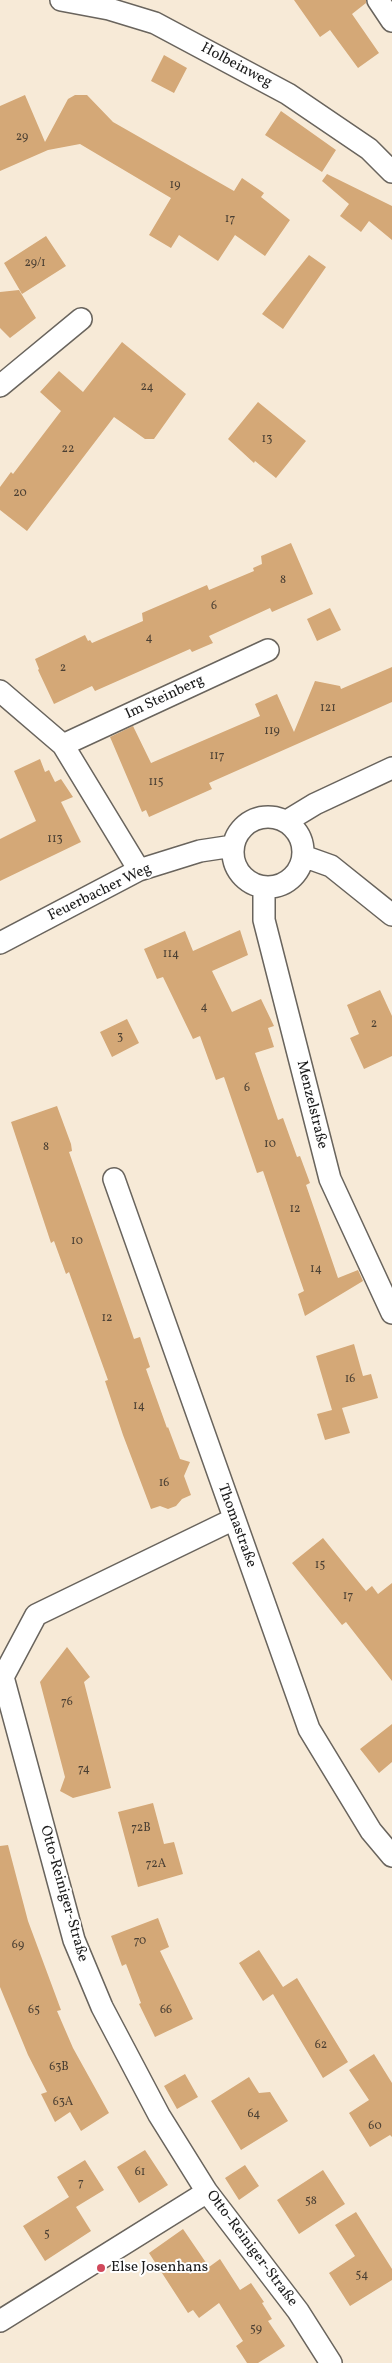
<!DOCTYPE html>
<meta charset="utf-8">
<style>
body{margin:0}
canvas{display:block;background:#f7ead7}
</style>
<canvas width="392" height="2363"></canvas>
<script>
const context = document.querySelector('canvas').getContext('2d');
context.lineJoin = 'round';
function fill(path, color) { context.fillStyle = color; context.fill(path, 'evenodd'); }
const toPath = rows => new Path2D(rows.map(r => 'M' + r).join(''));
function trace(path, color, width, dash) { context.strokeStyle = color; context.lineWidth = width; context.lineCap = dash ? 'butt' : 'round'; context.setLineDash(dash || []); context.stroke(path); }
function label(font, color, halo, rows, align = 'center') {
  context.font = font + ' Vollkorn,serif'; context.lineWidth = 4; context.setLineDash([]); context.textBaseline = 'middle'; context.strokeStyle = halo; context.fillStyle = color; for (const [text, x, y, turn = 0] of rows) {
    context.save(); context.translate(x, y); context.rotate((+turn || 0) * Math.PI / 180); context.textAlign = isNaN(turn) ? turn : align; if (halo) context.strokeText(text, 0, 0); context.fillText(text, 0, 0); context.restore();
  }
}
const building = toPath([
 [294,0,366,0,366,3,352,14,379,53,358,68,330,30,320,37],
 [164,55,187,68,174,93,151,81],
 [25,95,45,142,68,99,75,95,87,95,113,122,234,191,242,178,264,193,261,197,290,220,265,256,235,235,218,261,179,235,171,248,149,235,171,198,80,144,48,150,0,171,0,106],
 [281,111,336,150,322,172,265,135],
 [327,174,392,206,392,240,369,221,361,232,340,216,349,204,322,181],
 [46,236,66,266,22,294,4,263],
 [309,255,326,267,283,329,262,314],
 [19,290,36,318,10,338,0,328,0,292],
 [122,342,186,394,154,439,145,439,114,417,27,531,0,510,0,487,11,472,13,474,61,411,40,392,59,371,83,392],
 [258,402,306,441,276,478,255,461,254,463,228,439],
 [291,543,313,594,272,612,270,608,209,636,213,643,192,652,190,649,95,691,92,686,54,704,38,670,39,669,35,659,85,635,88,641,90,640,92,643,143,621,142,613,207,585,209,590,254,571,253,568,262,564,261,556],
 [330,608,341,630,317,641,307,619],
 [392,667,392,702,209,783,212,789,149,817,146,810,142,812,110,737,133,726,151,763,260,716,255,704,277,694,294,732,315,681,340,686,341,689],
 [40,759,45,772,49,770,55,782,61,779,73,797,61,802,81,842,0,881,0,839,36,821,14,771],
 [240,930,248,955,212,971,232,1012,261,999,274,1026,268,1028,274,1047,255,1053,278,1120,283,1118,297,1157,300,1156,310,1183,306,1185,338,1278,358,1270,363,1281,305,1316,298,1294,304,1291,285,1236,263,1171,257,1173,224,1077,216,1080,200,1036,193,1039,163,977,157,979,144,949,185,931,193,951],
 [380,990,392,1016,392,1056,364,1069,350,1038,359,1034,347,1005],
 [127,1019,139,1043,112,1057,100,1032],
 [57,1106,71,1144,72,1151,69,1152,134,1339,140,1337,150,1367,146,1369,167,1428,168,1427,180,1459,190,1462,184,1476,191,1495,182,1499,176,1506,168,1509,160,1506,151,1509,123,1435,105,1381,108,1380,69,1272,66,1274,54,1241,51,1243,11,1122],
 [354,1344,363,1376,371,1374,378,1398,342,1408,350,1433,325,1440,317,1414,332,1410,316,1356],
 [323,1538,366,1591,372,1586,378,1594,392,1583,392,1681,346,1622,342,1625,292,1563],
 [67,1647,90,1677,84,1682,111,1788,73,1798,60,1791,65,1777,40,1682],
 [392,1724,392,1762,379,1773,360,1749],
 [153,1803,164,1844,174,1842,183,1874,138,1887,118,1812],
 [8,1845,28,1921,61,2010,57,2011,73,2048,109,2113,81,2131,70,2112,55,2122,41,2094,47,2092,28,2055,0,1987,0,1846],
 [158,1918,169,1947,160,1951,193,2019,155,2037,139,2004,141,2003,126,1964,122,1966,111,1936],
 [259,1950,283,1987,297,1978,348,2062,323,2078,273,1994,263,2001,239,1963],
 [374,2054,392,2083,392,2137,390,2135,370,2147,349,2113,369,2100,349,2070],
 [185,2074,198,2097,177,2109,164,2086],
 [249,2077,259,2093,270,2092,288,2121,241,2150,211,2101],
 [145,2150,168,2185,139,2203,117,2167],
 [85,2160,104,2190,76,2207,91,2231,45,2261,23,2226,69,2197,57,2177],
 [245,2165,259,2186,239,2200,225,2178],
 [323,2170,345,2204,299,2234,277,2200],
 [356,2212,392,2269,392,2280,350,2306,329,2273,355,2256,335,2225],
 [183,2229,209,2267,220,2259,240,2290,251,2283,264,2302,262,2303,272,2319,268,2321,285,2346,258,2363,247,2363,236,2346,243,2341,219,2303,199,2318,193,2310,188,2313,149,2253]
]);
const street = toPath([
 [61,0,109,9,155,23,288,94,369,149,392,172],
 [378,0,392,21],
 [0,386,81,319],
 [0,691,63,745,139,870],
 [63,745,268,650],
 '233 852a35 35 0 1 1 70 0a35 35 0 1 1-70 0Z',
 [287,821,315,804,392,768],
 [303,856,331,866,392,915],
 [264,887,264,920,330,1179,392,1313],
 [0,943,139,870,200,851,233,846],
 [114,1179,309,1729,371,1831,392,1856],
 [234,1519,36,1615,3,1677,74,1940,102,2007,159,2115,207,2192,298,2311,331,2363],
 [0,2321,207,2192]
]);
const markers = [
 [101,2268,5,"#d1495b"]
];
const numberNames = [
 ["29",22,138],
 ["19",175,186],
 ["17",230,220],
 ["29/1",35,264],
 ["24",147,388],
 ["13",267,440],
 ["22",68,450],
 ["20",20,494],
 ["8",283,581],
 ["6",214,607],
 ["4",149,639],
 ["2",63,669],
 ["121",328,709],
 ["119",272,732],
 ["117",217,757],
 ["115",156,783],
 ["113",55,840],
 ["114",171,955],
 ["4",204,1008],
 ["2",374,1025],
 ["3",120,1038],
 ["6",247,1089],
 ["10",270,1145],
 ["8",46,1148],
 ["12",295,1210],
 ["10",77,1242],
 ["14",316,1270],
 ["12",107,1319],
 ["16",350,1380],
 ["14",139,1407],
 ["16",164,1484],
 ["15",320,1566],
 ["17",348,1597],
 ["76",67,1703],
 ["74",84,1770],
 ["72B",141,1829],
 ["72A",156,1865],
 ["70",140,1942],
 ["69",18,1946],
 ["65",34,2011],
 ["66",166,2011],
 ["62",321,2046],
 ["63B",59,2068],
 ["63A",63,2103],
 ["64",254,2115],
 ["60",375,2127],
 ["61",140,2173],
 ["7",81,2184],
 ["58",311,2202],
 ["5",47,2235],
 ["54",362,2276],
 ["59",256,2330]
];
const streetNames = [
 ["Holbeinweg",236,66,28],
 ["Im Steinberg",165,698,-25],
 ["Feuerbacher Weg",100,893,-26],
 ["Menzelstraße",311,1105,76],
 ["Thomastraße",236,1526,70],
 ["Otto-Reiniger-Straße",63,1894,74],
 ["Otto-Reiniger-Straße",251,2249,53]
];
const poiNames = [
 ["Else Josenhans",111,2268]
];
fill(building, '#d4a877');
trace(street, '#69645d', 24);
trace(street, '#fff', 21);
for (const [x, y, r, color] of markers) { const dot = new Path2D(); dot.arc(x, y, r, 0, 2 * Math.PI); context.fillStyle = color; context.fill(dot); trace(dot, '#fff', 2); }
label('12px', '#4a3f33', null, numberNames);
label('15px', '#1c1c1c', '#fff', streetNames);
label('15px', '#1c1c1c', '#fff', poiNames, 'left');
</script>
